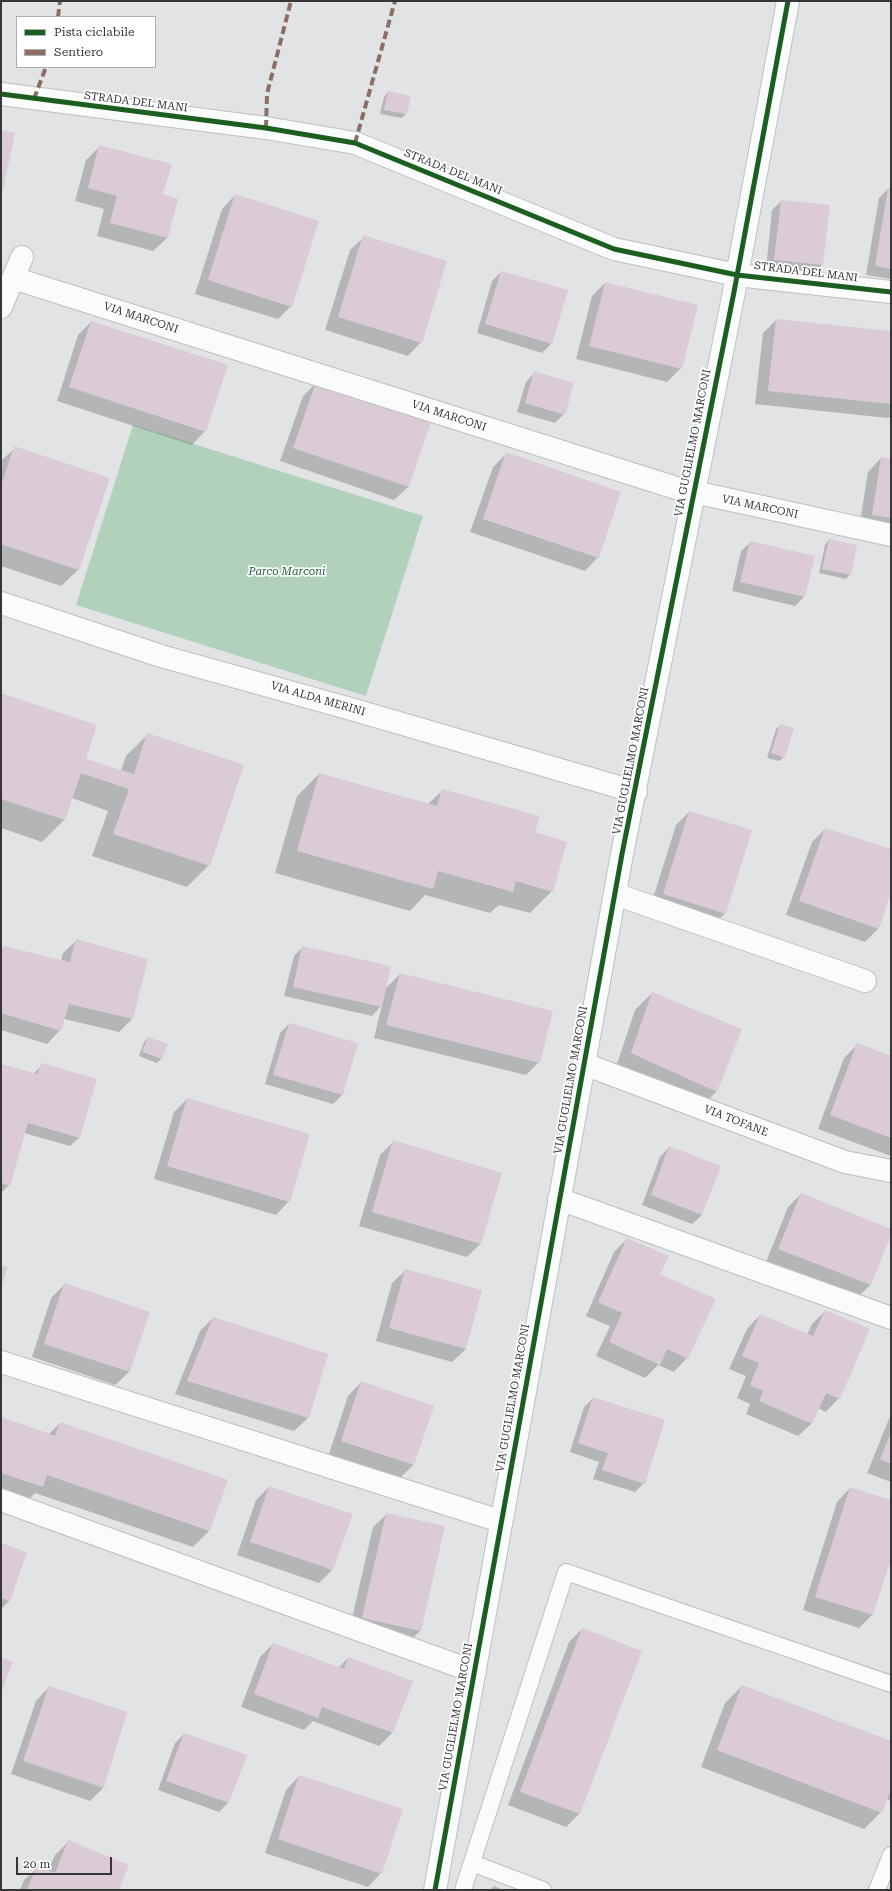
<!DOCTYPE html>
<style>
body{margin:0}
#map{position:relative;width:892px;height:1891px;overflow:hidden;background:#e1e3e5;font-family:"Roboto Serif",serif}
canvas{display:block}
.frame{position:absolute;inset:0;border:2px solid #353638;pointer-events:none}
.legend{position:absolute;left:16px;top:16px;width:140px;height:52px;box-sizing:border-box;background:#fff;border:1px solid #aeafaf;margin:0;padding:5px 7px;list-style:none;font-size:12px;color:#353638}
.legend li{display:flex;align-items:center;gap:8px;height:20px}
.legend b{width:20px;border:1px solid #aeafaf}
.scale{position:absolute;left:16px;top:1857px;width:96px;height:18px;box-sizing:border-box;border:2px solid #353638;border-top:0;padding-left:5px;font-size:12px;line-height:14px;white-space:nowrap;color:#353638;-webkit-text-stroke:3px #fff;paint-order:stroke}
</style>
<div id="map">
<canvas width="892" height="1891"></canvas>
<div class="frame"></div>
<ul class="legend">
<li><b style="height:5px;background:#1b5e20"></b>Pista ciclabile</li>
<li><b style="height:5px;background:#8d6e63"></b>Sentiero</li>
</ul>
<div class="scale">20 m</div>
</div>
<script>
const context = document.querySelector('canvas').getContext('2d');
context.lineJoin = 'round';
function fill(path, color) { context.fillStyle = color; context.fill(path, 'evenodd'); }
const toPath = rows => new Path2D(rows.map(r => 'M' + r).join(''));
function trace(path, color, width, dash) { context.strokeStyle = color; context.lineWidth = width; context.lineCap = dash ? 'butt' : 'round'; context.setLineDash(dash || []); context.stroke(path); }
function label(font, color, halo, rows, align = 'center') {
  context.font = font + ' "Roboto Serif",serif'; context.lineWidth = 3.5; context.setLineDash([]); context.textBaseline = 'middle'; context.strokeStyle = halo; context.fillStyle = color; for (const [text, x, y, turn = 0] of rows) {
    context.save(); context.translate(x, y); context.rotate((+turn || 0) * Math.PI / 180); context.textAlign = isNaN(turn) ? turn : align; if (halo) context.strokeText(text, 0, 0); context.fillText(text, 0, 0); context.restore();
  }
}
const green = toPath([
 [133,425,423,516,366,696,76,605]
]);
const shadow = toPath([
 [388,92,406,114,402,118,380,114,384,97],
 [100,146,162,195,177,199,167,238,153,251,97,236,104,209,75,201,86,160],
 [888,189,891,190,891,279,866,275,879,198],
 [235,195,291,306,278,319,195,294,222,209],
 [781,201,829,206,822,265,813,274,766,269,772,210],
 [364,237,421,342,408,356,325,330,350,250],
 [501,272,552,343,542,353,477,333,492,281],
 [605,283,681,368,667,382,576,359,592,296],
 [776,320,891,332,891,416,888,418,755,404,763,333],
 [91,322,205,431,192,445,57,401,78,335],
 [535,372,564,414,555,423,517,412,526,382],
 [316,383,430,422,408,487,394,500,280,461,303,396],
 [15,448,108,479,78,570,61,586,1,566,1,461],
 [506,454,598,557,585,571,470,532,493,467],
 [881,458,891,460,891,534,859,528,868,472],
 [829,540,850,574,846,579,819,573,825,545],
 [751,542,804,597,795,606,732,591,741,551],
 [1,694,85,759,121,771,126,756,148,734,209,865,187,887,92,856,108,811,72,798,64,820,42,842,1,828],
 [781,725,784,757,779,761,767,758,776,729],
 [319,774,428,804,443,790,534,833,552,891,530,913,499,905,490,913,425,895,410,911,275,873,297,796],
 [689,812,725,913,711,927,650,908,676,825],
 [825,829,891,850,891,887,879,928,865,942,786,915,812,842],
 [77,940,147,960,132,1019,119,1032,64,1019,60,1030,47,1044,1,1030,1,950,4,947,61,961,63,953],
 [303,947,384,990,400,974,539,1062,526,1075,374,1038,382,1005,372,1016,284,996,294,956],
 [652,993,717,1091,700,1108,615,1070,635,1010],
 [289,1024,342,1095,333,1104,265,1084,280,1033],
 [148,1038,166,1045,161,1059,157,1063,139,1056,144,1042],
 [858,1044,891,1057,891,1156,818,1129,844,1058],
 [1,1065,33,1074,42,1065,80,1137,70,1146,24,1133,9,1185,1,1193],
 [187,1099,289,1201,276,1215,154,1179,174,1112],
 [393,1142,480,1244,467,1257,359,1226,380,1155],
 [669,1147,702,1215,692,1224,642,1205,660,1157],
 [801,1194,891,1230,870,1285,857,1298,766,1262,788,1207],
 [627,1239,659,1275,687,1358,674,1372,658,1365,645,1378,596,1356,610,1326,586,1316,614,1252],
 [406,1270,466,1349,452,1362,376,1341,392,1283],
 [64,1285,148,1312,129,1372,115,1385,32,1357,51,1298],
 [825,1311,839,1398,826,1412,818,1408,812,1423,798,1436,746,1414,750,1404,737,1398,746,1376,729,1369,747,1329,760,1315,807,1335,812,1324],
 [213,1318,326,1354,308,1418,294,1431,175,1394,200,1331],
 [361,1382,433,1406,413,1465,400,1478,329,1454,348,1396],
 [593,1398,644,1483,635,1492,593,1479,599,1462,570,1452,584,1407],
 [891,1414,891,1482,867,1473],
 [1,1418,49,1434,60,1423,209,1531,193,1547,35,1493,25,1503,1,1495],
 [269,1487,332,1570,319,1583,237,1555,256,1500],
 [850,1488,891,1501,891,1555,872,1615,859,1628,803,1610,837,1502],
 [387,1514,444,1527,420,1631,407,1644,349,1631,373,1527],
 [1,1544,26,1553,9,1601,1,1609],
 [582,1629,579,1814,566,1827,508,1805,569,1642],
 [273,1644,338,1668,348,1658,392,1733,379,1746,313,1721,304,1730,241,1707,260,1657],
 [742,1686,891,1742,891,1801,886,1799,881,1812,864,1829,701,1767,725,1703],
 [49,1687,103,1788,90,1801,11,1774,36,1701],
 [184,1734,245,1756,228,1803,219,1812,158,1790,175,1743],
 [299,1776,381,1873,368,1887,265,1853,286,1790],
 [68,1842,118,1890,20,1890,24,1880,38,1867,48,1871,55,1855],
 [494,1886,503,1890,490,1890]
]);
const building = toPath([
 [388,91,411,96,407,114,384,110],
 [1,130,15,133,3,190,1,190],
 [99,145,172,164,163,194,178,199,168,238,110,223,117,196,88,188],
 [888,188,891,189,891,269,875,266],
 [235,194,319,221,292,307,208,280],
 [781,200,830,205,823,265,774,260],
 [363,235,447,261,422,343,338,317],
 [501,271,568,290,552,344,485,324],
 [605,282,698,305,682,369,589,346],
 [776,319,891,331,891,404,768,391],
 [91,321,228,365,206,432,69,387],
 [534,371,574,383,565,415,525,403],
 [316,382,431,422,409,487,293,448],
 [14,446,110,478,79,570,1,544,1,486],
 [506,452,621,492,599,558,483,519],
 [881,457,891,459,891,518,872,515],
 [829,539,857,545,851,575,822,569],
 [750,541,815,556,805,597,740,582],
 [1,693,97,725,86,759,134,774,147,733,244,765,210,866,113,834,129,789,81,773,65,820,1,799],
 [780,724,794,728,785,758,771,753],
 [319,773,437,806,442,789,540,816,535,832,567,842,553,892,516,881,513,892,438,871,433,889,297,851],
 [689,811,752,830,726,914,663,894],
 [825,828,891,849,891,891,879,929,799,901],
 [76,939,148,959,133,1019,69,1004,61,1031,1,1013,1,954,4,946,70,962],
 [302,946,391,966,382,1007,293,987],
 [400,973,553,1011,540,1063,386,1025],
 [652,992,742,1029,717,1092,631,1053],
 [289,1023,358,1043,343,1095,273,1075],
 [148,1037,168,1044,162,1059,142,1052],
 [857,1043,891,1056,891,1138,830,1115],
 [41,1063,97,1079,80,1138,28,1123,10,1186,1,1183,1,1064,38,1074],
 [187,1098,310,1134,290,1202,167,1166],
 [393,1140,502,1173,481,1244,372,1212],
 [669,1146,721,1166,702,1215,651,1195],
 [801,1193,891,1229,891,1235,871,1285,778,1249],
 [627,1238,669,1256,660,1274,716,1299,688,1359,667,1349,660,1365,609,1342,622,1313,598,1302],
 [1,1265,8,1267,1,1288],
 [405,1269,482,1290,466,1349,389,1328],
 [64,1283,150,1312,130,1372,44,1344],
 [825,1310,870,1329,840,1399,826,1393,812,1424,759,1401,763,1391,750,1385,759,1363,742,1356,760,1314,813,1336],
 [213,1317,328,1354,309,1418,187,1381],
 [361,1381,434,1406,414,1465,341,1441],
 [593,1397,665,1420,645,1484,602,1470,608,1453,578,1443],
 [1,1417,55,1436,60,1422,228,1480,210,1531,47,1475,43,1487,1,1473],
 [891,1432,891,1464,880,1459],
 [269,1486,353,1514,333,1570,250,1542],
 [850,1487,891,1500,891,1559,873,1615,815,1597],
 [386,1513,445,1526,421,1631,362,1618],
 [1,1543,27,1552,10,1601,1,1598],
 [582,1628,642,1651,580,1814,520,1792],
 [273,1643,344,1669,348,1657,413,1681,393,1733,322,1707,318,1718,254,1694],
 [1,1658,13,1662,1,1693],
 [742,1685,891,1741,891,1789,882,1813,717,1750],
 [49,1686,127,1712,104,1788,23,1761],
 [184,1733,247,1755,229,1803,166,1781],
 [299,1775,403,1809,382,1874,278,1839],
 [68,1840,129,1865,119,1890,27,1890,37,1866,55,1873]
]);
const service = toPath([
 [472,1863,543,1890],
 [463,1890,566,1572,891,1684],
 [877,1890,891,1855]
]);
const minor = toPath([
 [1,94,266,128,355,143,614,249,737,275,891,292],
 [13,278,676,488,891,535],
 [1,307,22,257],
 [1,603,161,656,358,711,636,792],
 [615,894,865,981],
 [584,1064,845,1162,891,1171],
 [559,1199,891,1318],
 [1,1362,500,1521],
 [1,1500,475,1672],
 [435,1890,622,854,734,292,788,1]
]);
const quiet = toPath([
 [58,17,60,1],
 [34,99,46,67],
 [266,128,267,94,291,1],
 [355,143,395,1]
]);
const cycleway = toPath([
 [1,94,266,128,355,143,614,249,737,275,891,292],
 [435,1890,622,854,734,292,788,1]
]);
const streetNames = [
 ["STRADA DEL MANI",136,102,7],
 ["STRADA DEL MANI",453,172,22],
 ["STRADA DEL MANI",806,272,7],
 ["VIA MARCONI",141,318,18],
 ["VIA MARCONI",449,416,18],
 ["VIA GUGLIELMO MARCONI",693,443,-79],
 ["VIA MARCONI",760,507,12],
 ["VIA ALDA MERINI",318,699,16],
 ["VIA GUGLIELMO MARCONI",631,761,-79],
 ["VIA GUGLIELMO MARCONI",571,1080,-80],
 ["VIA TOFANE",736,1121,21],
 ["VIA GUGLIELMO MARCONI",513,1398,-80],
 ["VIA GUGLIELMO MARCONI",456,1717,-80]
];
const parkNames = [
 ["Parco Marconi",287,572]
];
fill(green, '#b1d1bc');
fill(shadow, '#0003');
fill(building, '#dbcbd6');
trace(service, '#bdbfc0', 18);
trace(minor, '#bdbfc0', 24);
trace(service, '#fafbfb', 16);
trace(minor, '#fafbfb', 22);
trace(quiet, '#8d6e63', 4, [8, 4]);
trace(cycleway, '#1b5e20', 5);
label('11px', '#353638', '#fff', streetNames);
label('italic 11px', '#1e6038', '#fff', parkNames);
</script>
